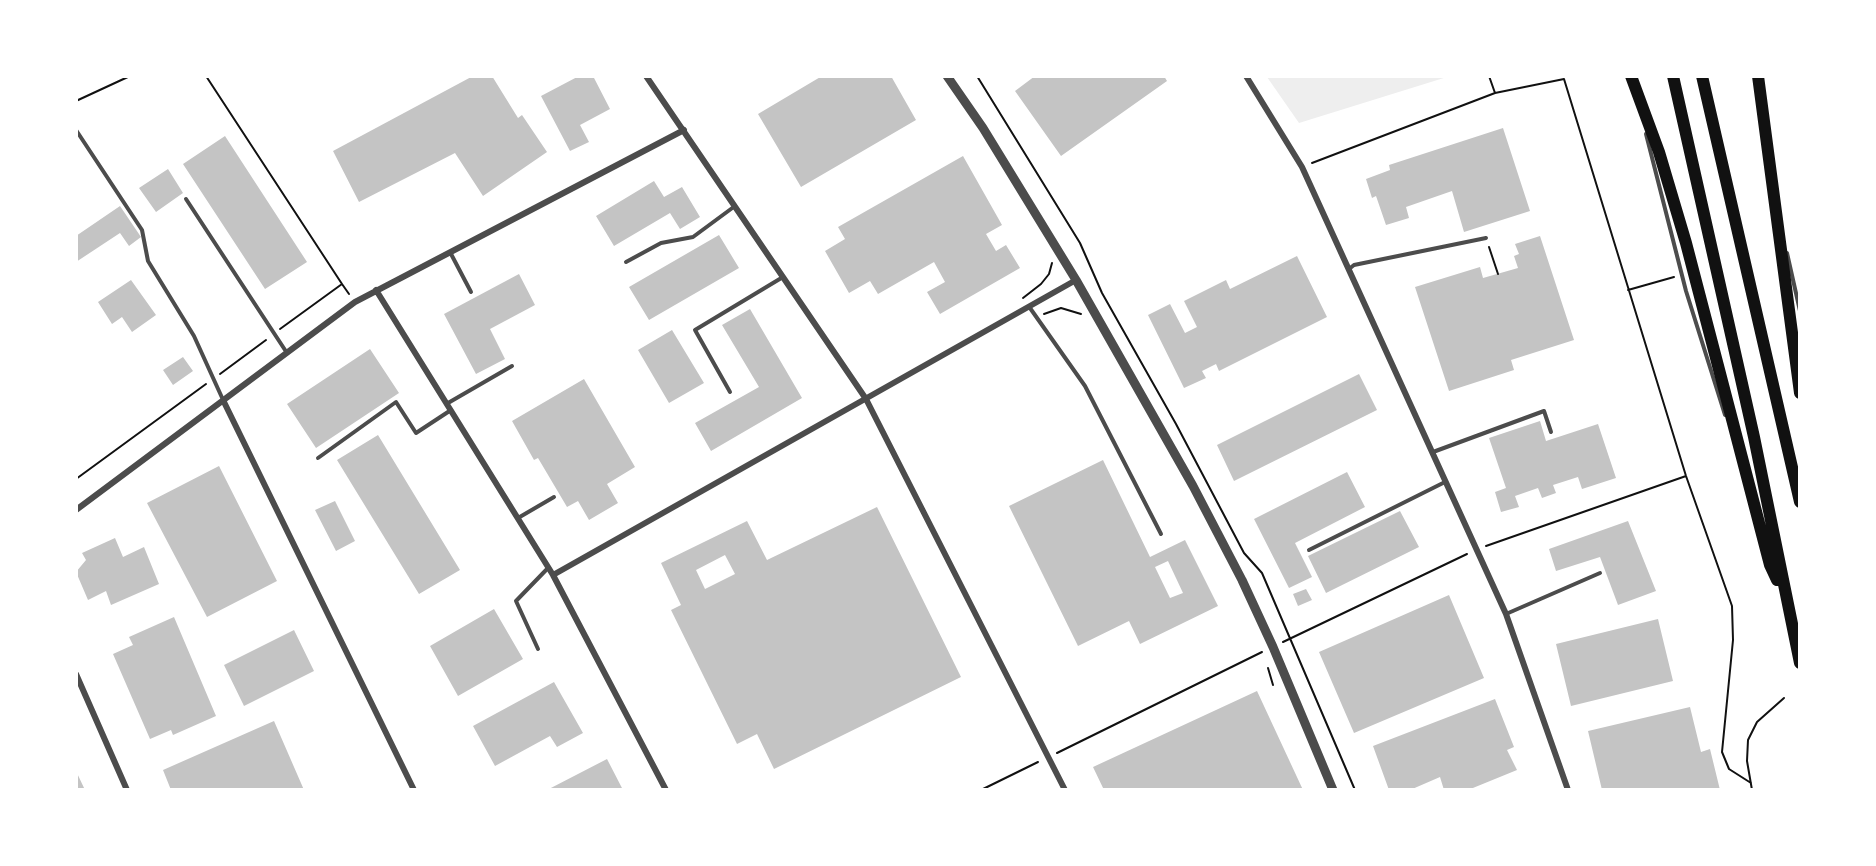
<!DOCTYPE html>
<style>
body{margin:0}
#map{position:relative;width:1876px;height:866px;overflow:hidden;background:#fff;font-family:Jost,sans-serif}
canvas{display:block}
.frame{position:absolute;inset:0;border:78px solid #fff;pointer-events:none}
</style>
<div id="map">
<canvas width="1876" height="866"></canvas>
<div class="frame"></div>
</div>
<script>
const context = document.querySelector('canvas').getContext('2d');
context.lineJoin = 'round';
function fill(path, color) { context.fillStyle = color; context.fill(path, 'evenodd'); }
const toPath = rows => new Path2D(rows.map(r => 'M' + r).join(''));
function trace(path, color, width, dash) { context.strokeStyle = color; context.lineWidth = width; context.lineCap = dash ? 'butt' : 'round'; context.setLineDash(dash || []); context.stroke(path); }
const green = toPath([
 [1267,77,1447,77,1299,123]
]);
const building = toPath([
 [473,76,492,76,518,118,522,115,547,152,483,196,455,153,359,202,333,151],
 [579,76,593,76,610,109,580,125,589,142,570,151,541,96],
 [822,76,891,76,916,120,801,187,758,114],
 [1035,76,1164,76,1167,81,1061,156,1015,91],
 [1503,128,1530,211,1464,232,1452,191,1406,207,1409,218,1386,225,1376,196,1372,198,1366,179,1390,170,1389,165],
 [225,136,307,262,265,289,183,164],
 [963,156,1002,225,986,234,996,251,1006,245,1020,268,940,314,927,292,945,282,934,262,878,294,870,281,849,293,825,251,845,239,838,227],
 [168,169,183,193,156,212,139,188],
 [654,181,664,197,682,187,700,217,680,229,670,213,614,246,596,216],
 [120,206,141,237,129,246,120,233,76,262,76,236],
 [719,235,739,268,649,320,629,287],
 [1540,236,1574,340,1511,360,1514,370,1449,391,1415,287,1480,267,1483,278,1518,268,1514,256,1519,254,1515,244],
 [1297,256,1327,317,1219,371,1216,364,1202,371,1206,378,1184,388,1148,315,1170,304,1185,333,1197,327,1184,301,1226,280,1230,289],
 [519,274,535,305,490,329,505,359,476,374,444,314],
 [131,280,156,315,132,332,122,317,112,324,98,302],
 [750,309,802,398,711,451,695,423,759,387,722,325],
 [672,330,704,383,669,403,638,350],
 [370,349,399,393,316,448,287,404],
 [183,357,193,371,173,385,163,370],
 [1359,374,1377,410,1234,481,1217,445],
 [584,379,635,467,607,484,618,503,589,520,578,501,567,507,538,458,534,460,512,421],
 [1540,421,1546,441,1598,424,1616,478,1582,489,1578,477,1553,485,1556,493,1542,498,1538,488,1515,496,1519,507,1501,512,1495,492,1506,488,1489,438],
 [378,435,460,570,419,594,337,460],
 [1103,460,1150,557,1185,540,1218,606,1140,644,1129,621,1078,646,1009,506],
 [1168,561,1183,593,1170,598,1155,567],
 [219,466,277,581,207,617,147,503],
 [1347,472,1365,507,1295,543,1312,577,1289,588,1254,519],
 [335,501,355,541,336,551,315,510],
 [877,507,961,677,774,769,757,734,737,744,671,610,681,605,661,563,747,521,767,560],
 [725,555,735,574,705,589,696,570],
 [1400,511,1419,547,1326,593,1308,556],
 [1628,521,1656,591,1618,605,1600,557,1556,571,1549,549],
 [115,538,123,557,144,547,159,584,111,605,106,591,88,600,76,572,86,560,82,553],
 [1306,589,1312,600,1298,606,1293,594],
 [1449,595,1484,678,1354,733,1319,652],
 [494,609,523,659,458,696,430,646],
 [174,617,216,716,173,735,171,730,150,739,113,654,133,645,129,637],
 [1658,619,1673,681,1571,706,1556,644],
 [294,630,314,671,244,706,224,665],
 [554,682,583,733,557,747,550,736,495,766,473,726],
 [1257,691,1303,790,1104,790,1093,767],
 [1495,699,1514,747,1507,750,1517,770,1468,790,1444,790,1440,777,1410,790,1389,790,1373,746],
 [1690,707,1701,752,1710,749,1720,790,1602,790,1588,731],
 [274,721,304,790,171,790,163,770],
 [607,759,623,790,547,790],
 [76,771,85,790,76,790]
]);
const path = toPath([
 [206,76,342,284,280,329],
 [977,76,1080,243,1102,293,1176,424,1244,553,1262,573,1355,790],
 [1489,76,1495,93],
 [76,101,130,76],
 [1312,163,1495,93,1564,79,1686,476,1732,606,1733,640,1722,752,1729,769,1751,783],
 [1489,247,1498,274],
 [342,284,349,294],
 [1628,290,1674,277],
 [1023,298,1041,284,1049,274,1052,263],
 [1044,314,1061,308,1081,314],
 [220,374,266,340],
 [76,479,206,384],
 [1486,546,1686,476],
 [1283,642,1467,554],
 [1268,668,1273,685],
 [1057,753,1262,652],
 [981,790,1038,762],
 [1752,790,1747,761,1748,740,1757,722,1784,698]
]);
const service = toPath([
 [76,130,142,230,148,261,194,336,224,402],
 [1646,134,1686,291,1725,415],
 [186,199,287,353],
 [450,252,471,292],
 [1787,253,1800,311],
 [626,262,661,243,693,237,735,206],
 [1349,269,1354,265,1486,238],
 [1030,308,1085,386,1161,534],
 [730,392,695,330,783,277],
 [448,403,512,366],
 [1433,452,1544,411,1551,432],
 [318,458,396,402,416,433,451,410],
 [518,518,554,497],
 [1309,550,1445,482],
 [1506,614,1600,573],
 [538,649,516,601,548,568]
]);
const minor = toPath([
 [646,76,866,399,1065,790],
 [1246,76,1302,167,1506,614,1568,790],
 [376,290,553,575,666,790],
 [224,402,414,790],
 [76,510,355,302,684,130],
 [553,575,1076,280],
 [76,674,127,790]
]);
const tertiary = toPath([
 [947,76,983,128,1076,280,1193,486,1242,580,1273,647,1333,790]
]);
const motorway = toPath([
 [1631,76,1659,152,1686,243,1770,565,1777,580],
 [1673,76,1754,437,1800,663],
 [1702,76,1800,502],
 [1758,76,1800,393]
]);
fill(green, '#eee');
fill(building, '#c4c4c4');
trace(path, '#111', 2);
trace(service, '#4c4c4c', 4);
trace(minor, '#4c4c4c', 6);
trace(tertiary, '#4c4c4c', 9);
trace(motorway, '#111', 12);
</script>
